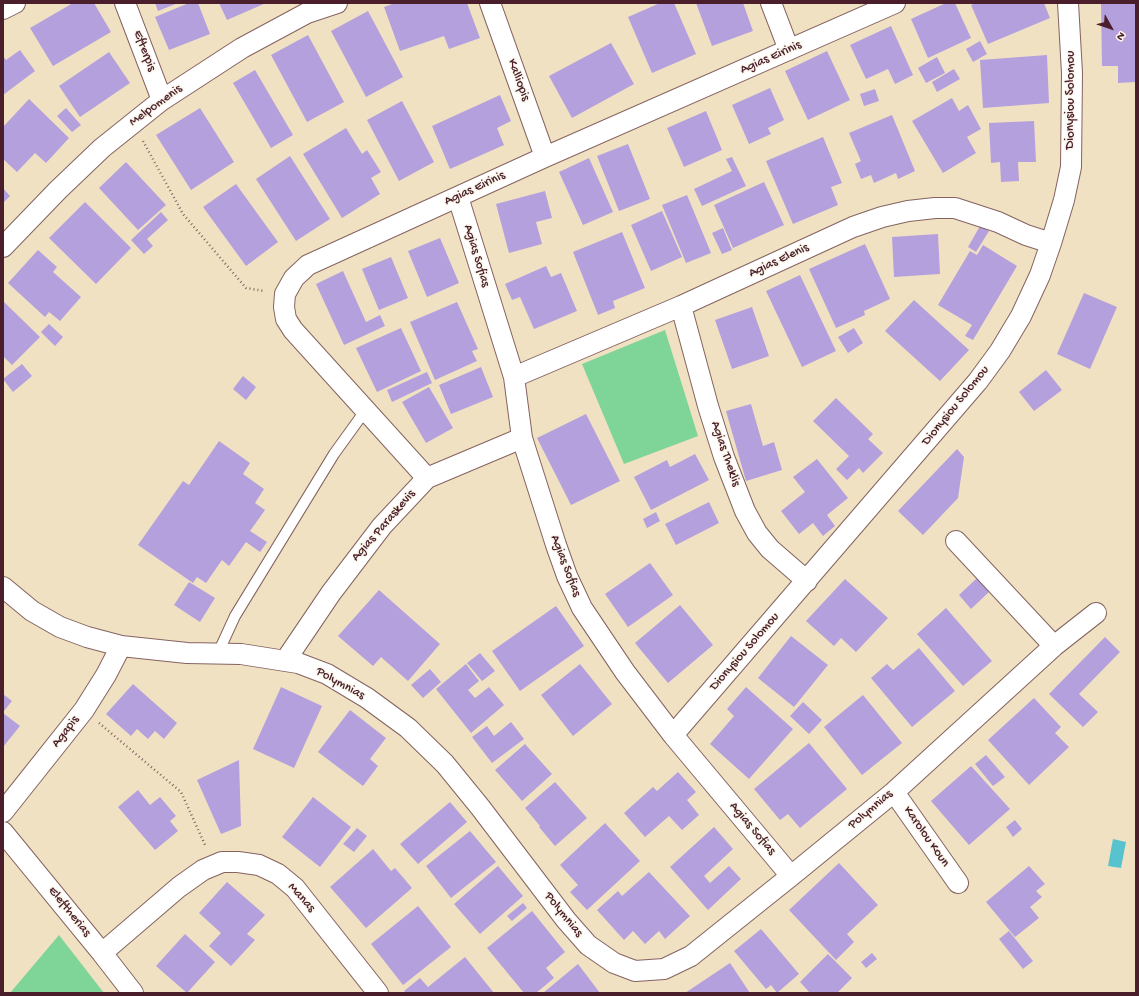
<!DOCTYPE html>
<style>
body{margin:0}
#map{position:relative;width:1139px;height:996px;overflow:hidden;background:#f1e1c3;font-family:"Gochi Hand",sans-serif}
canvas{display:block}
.frame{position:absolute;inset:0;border:4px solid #4a1f2b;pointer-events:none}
.north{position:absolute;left:1091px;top:8px;width:40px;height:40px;-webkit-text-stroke:3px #fbf7ec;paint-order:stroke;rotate:130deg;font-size:11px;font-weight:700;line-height:16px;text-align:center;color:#4a1f2b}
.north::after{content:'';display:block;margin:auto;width:14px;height:18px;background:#4a1f2b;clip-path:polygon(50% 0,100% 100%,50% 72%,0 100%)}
</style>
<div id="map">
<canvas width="1139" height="996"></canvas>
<div class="frame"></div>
<div class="north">N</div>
</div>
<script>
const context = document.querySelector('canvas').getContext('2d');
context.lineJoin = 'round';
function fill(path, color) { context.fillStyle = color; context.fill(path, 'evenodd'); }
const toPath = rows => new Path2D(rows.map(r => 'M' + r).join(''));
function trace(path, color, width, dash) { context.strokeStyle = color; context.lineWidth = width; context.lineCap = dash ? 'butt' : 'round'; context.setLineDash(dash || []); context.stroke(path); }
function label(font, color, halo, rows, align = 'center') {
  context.font = font + ' "Gochi Hand",sans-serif'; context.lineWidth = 3; context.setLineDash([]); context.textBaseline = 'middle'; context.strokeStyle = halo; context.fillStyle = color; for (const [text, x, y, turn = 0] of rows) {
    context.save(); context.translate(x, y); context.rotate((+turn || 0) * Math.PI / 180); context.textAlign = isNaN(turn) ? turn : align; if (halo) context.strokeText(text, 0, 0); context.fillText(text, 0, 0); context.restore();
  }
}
const green = toPath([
 [665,330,698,436,624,464,582,364],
 [59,935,104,993,10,993]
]);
const water = toPath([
 [1113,839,1126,842,1121,868,1108,866]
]);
const building = toPath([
 [73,3,94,3,111,32,53,66,30,28],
 [155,3,178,3,158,11],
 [189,3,198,3,210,34,169,50,155,17],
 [219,3,266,3,227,20],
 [395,3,467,3,480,38,449,49,444,36,400,51,384,7],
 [660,3,674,3,696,54,652,73,628,17],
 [696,3,743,3,753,31,712,46],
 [946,3,955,3,971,38,928,58,911,19],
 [976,3,1044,3,1050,18,988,44,971,5],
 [1101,3,1136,3,1136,82,1118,83,1118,66,1102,66],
 [368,11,403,77,366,97,331,31],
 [891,26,913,75,895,84,888,69,866,79,850,45],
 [308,35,344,102,307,122,271,55],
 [980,41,987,54,973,62,966,49],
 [611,43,634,84,572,118,549,76],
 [20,50,35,71,3,95,3,56,6,60],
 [827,51,850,100,808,120,785,71],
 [109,52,130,83,80,117,59,86],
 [1047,55,1049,103,983,108,980,60],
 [937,57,945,73,926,83,918,68],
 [954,69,960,79,937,92,932,82],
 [255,70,293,135,271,148,233,83],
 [770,88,784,120,768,128,771,134,749,144,732,105],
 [875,89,879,101,864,106,860,94],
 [500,95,511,121,497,128,504,145,450,169,432,126],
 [952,98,959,111,968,105,981,129,967,137,976,153,943,173,912,121],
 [29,99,69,138,46,163,35,153,17,172,3,159,3,127],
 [402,101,434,162,399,181,367,120],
 [66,108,81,125,72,132,57,116],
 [200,108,234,162,191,190,156,135],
 [706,111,722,150,684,167,667,128],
 [892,115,915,171,898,179,896,173,874,183,871,175,861,179,855,164,861,161,849,133],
 [1034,121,1036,162,1018,162,1019,181,1001,182,1000,162,991,163,989,123],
 [346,128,362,154,367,150,381,172,371,178,380,194,342,218,303,154],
 [823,137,842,183,831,187,838,205,793,224,766,161],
 [628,144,650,199,619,211,597,156],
 [290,156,330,219,296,241,256,179],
 [732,157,746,186,702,206,694,189,732,171,726,159],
 [589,158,613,212,583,225,559,172],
 [126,162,166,205,138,230,99,188],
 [764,182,784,225,733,248,714,205],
 [236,184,278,242,246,266,203,207],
 [3,188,10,196,3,203],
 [545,191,552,218,536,222,542,244,509,253,496,204],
 [687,195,711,253,686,263,662,205],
 [85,202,131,248,96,284,49,238],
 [662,211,682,257,651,271,631,225],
 [161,212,168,220,147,239,153,246,144,254,131,240],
 [980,226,989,231,976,252,968,247],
 [723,228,732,250,722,254,712,233],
 [622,232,645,288,613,301,615,308,598,315,573,252],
 [938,234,940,274,894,277,892,237],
 [440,238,459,283,427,297,408,251],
 [865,244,890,299,864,311,865,315,836,328,809,269],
 [983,245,1017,266,973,340,965,336,972,325,938,305,970,251,977,255],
 [38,250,57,267,53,272,81,297,60,321,49,312,45,317,8,283],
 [391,257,408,298,379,310,362,269],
 [546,266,551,277,561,273,577,311,534,329,520,297,512,300,505,284],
 [343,271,366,322,380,315,385,326,344,345,316,284],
 [800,275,836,351,802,367,766,291],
 [1084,293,1117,307,1090,369,1057,354],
 [914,300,969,350,940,381,885,331],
 [3,301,40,337,12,365,3,356],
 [457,302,478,349,472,351,477,361,435,380,410,322],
 [752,307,769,356,732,369,715,320],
 [49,324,63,337,55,346,41,332],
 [401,328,421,371,377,392,356,348],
 [854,328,863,343,848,353,838,337],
 [22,364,32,376,13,392,3,379],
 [481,367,493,397,451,414,439,385],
 [1046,370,1062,390,1034,411,1019,392],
 [427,372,432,383,392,402,387,390],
 [243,376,256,387,246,400,233,389],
 [429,387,453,428,426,443,402,402],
 [836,398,873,434,868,439,883,453,863,473,859,468,847,480,836,469,849,456,813,421],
 [751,404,763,446,774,442,782,470,746,481,726,411],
 [586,414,620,481,571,505,537,438],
 [219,441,250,463,243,474,264,489,255,503,265,510,250,531,267,542,260,552,246,542,229,566,222,560,206,583,197,577,193,583,138,545,183,481,189,485],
 [957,449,964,457,958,498,923,535,898,511],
 [695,454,709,480,651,510,634,477,667,460,670,467],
 [817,459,848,498,827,515,835,526,823,536,813,523,799,534,781,511,805,492,793,477],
 [709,502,719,523,676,545,665,524],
 [656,512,660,521,647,528,643,519],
 [650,563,673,595,628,627,605,594],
 [977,578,990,591,971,609,959,595],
 [845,579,888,618,856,652,841,638,834,646,806,621],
 [189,582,215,598,200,622,174,605],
 [379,590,440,644,408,681,381,657,373,666,338,636],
 [680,605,713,645,668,683,635,643],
 [556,606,584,646,520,691,492,651],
 [946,608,992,661,963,686,917,634],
 [791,636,828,665,794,707,758,678],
 [1105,637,1120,652,1079,694,1098,712,1083,727,1049,694],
 [919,648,955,691,912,727,871,678,887,664,893,670],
 [480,653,495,671,482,681,467,663],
 [466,664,479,681,468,690,475,698,489,687,504,705,471,733,436,689],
 [580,664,612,704,573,736,541,695],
 [430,669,441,682,423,698,411,685],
 [133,684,177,723,164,739,155,731,148,739,137,729,131,736,106,714],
 [281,687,322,706,294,768,253,749],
 [746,687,793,729,749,779,710,744,734,716,727,709],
 [3,694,12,701,3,712],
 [863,695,902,743,862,775,824,727],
 [1034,698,1061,727,1055,733,1069,747,1029,785,988,740],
 [803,702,822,720,809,734,790,716],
 [350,710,386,738,370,759,378,766,363,786,318,752],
 [3,713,20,726,3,747],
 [511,722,524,739,492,763,472,737,487,726,494,736],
 [809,743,847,789,800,828,788,814,780,820,754,789],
 [525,744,552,774,522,801,495,770],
 [986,755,1005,777,993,786,975,764],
 [239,760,241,826,221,834,197,780],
 [971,766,1010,809,969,845,931,801],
 [678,772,696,792,687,800,699,815,682,830,669,816,645,837,624,813,653,787,657,791],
 [555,782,587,818,555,846,539,827,540,826,525,808],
 [138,790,150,805,160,797,176,816,170,821,178,831,155,850,118,807],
 [313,797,351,827,320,867,282,837],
 [450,802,467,822,418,864,400,844],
 [1015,820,1022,829,1013,837,1006,827],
 [605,823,640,861,587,910,570,892,578,885,560,865],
 [714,827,733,849,704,876,710,883,729,866,741,879,708,910,670,867],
 [357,828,367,836,354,852,343,844],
 [470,831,496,862,451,898,426,866],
 [373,849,391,871,395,868,412,888,366,928,330,887],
 [839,863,878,905,847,934,854,942,836,960,789,910],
 [498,866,523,896,480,934,454,904],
 [1029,866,1045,884,1036,891,1042,897,1030,907,1039,918,1015,937,986,902],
 [649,872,690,916,665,939,659,931,645,944,633,931,624,940,597,910,618,891,622,896],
 [227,882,265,915,247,934,255,940,231,966,209,946,221,933,199,913],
 [523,903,527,908,512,921,507,916],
 [418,906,451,947,403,985,371,944],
 [532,911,565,952,546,968,554,978,536,993,524,993,487,948],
 [761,929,799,974,777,993,771,985,766,989,734,951],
 [1009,931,1033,961,1023,969,999,939],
 [185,934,215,962,187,993,156,966],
 [872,953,877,959,866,968,861,962],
 [828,954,852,978,837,993,810,993,800,982],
 [465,957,494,993,406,993,404,991,420,978,428,987],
 [730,963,750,993,685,993],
 [578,964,600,993,543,993]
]);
const path = toPath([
 [143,141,183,214,246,288,264,291],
 [99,723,181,792,206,847]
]);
const lane = toPath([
 [218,653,235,616,334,454,365,411]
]);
const street = toPath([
 [125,3,162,100],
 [490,3,545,157],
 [771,3,789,50],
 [3,9,15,3],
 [458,197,514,377,522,438,556,545,567,576,582,608,625,672,673,735,791,876],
 [3,247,58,190,102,148,162,100,242,48,307,13,337,3],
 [681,306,708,406,724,457,745,511,757,533,770,549,807,581],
 [514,377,681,306,853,227,882,217,908,211,935,208,955,208,998,222,1026,235,1051,243],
 [427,478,293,330,286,319,284,307,285,294,294,278,308,265,545,157,895,3],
 [956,541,1054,646],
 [3,587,32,611,60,627,87,637,121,646,187,653,241,654,298,663,327,674,367,698,408,728,445,764,480,807,566,920,588,945,614,963,635,971,664,969,691,956,791,876,894,792,1054,646,1096,613],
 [285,661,331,593,382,526,427,478,522,438],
 [673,735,978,381,1000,351,1021,316,1040,275,1051,243,1064,200,1071,167,1072,73,1068,3],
 [894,792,958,883],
 [3,812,84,710,106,675,121,646],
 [3,832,102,953,133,993],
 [102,953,179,887,203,870,222,862,238,862,259,865,278,874,295,888,378,993]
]);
const streetNames = [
 ["Efterpis",144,51,69],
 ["Agias Eirinis",771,58,-24],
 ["Kalliopis",518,80,70],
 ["Dionysiou Solomou",1071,100,-90],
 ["Melpomenis",156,106,-36],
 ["Agias Eirinis",475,189,-25],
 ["Agias Sofias",476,256,73],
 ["Agias Elenis",779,261,-25],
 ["Dionysiou Solomou",956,406,-51],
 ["Agias Theklis",725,454,71],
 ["Agias Paraskevis",384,526,-49],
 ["Agias Sofias",565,566,69],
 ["Dionysiou Solomou",745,652,-49],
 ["Polymnias",340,684,29],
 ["Agapis",66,732,-52],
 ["Polymnias",871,810,-40],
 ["Agias Sofias",752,829,50],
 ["Karolou Koun",926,837,55],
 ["Manas",301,898,48],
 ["Eleftherias",69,912,51],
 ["Polymnias",563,915,51]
];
fill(green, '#7fd598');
fill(water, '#56c3ce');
fill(building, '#b4a0dc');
trace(lane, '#846360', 12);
trace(street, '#846360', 22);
trace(path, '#846360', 2.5, [1, 3]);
trace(lane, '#fff', 10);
trace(street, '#fff', 20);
label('13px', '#4a1f2b', '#fbf7ec', streetNames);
</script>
